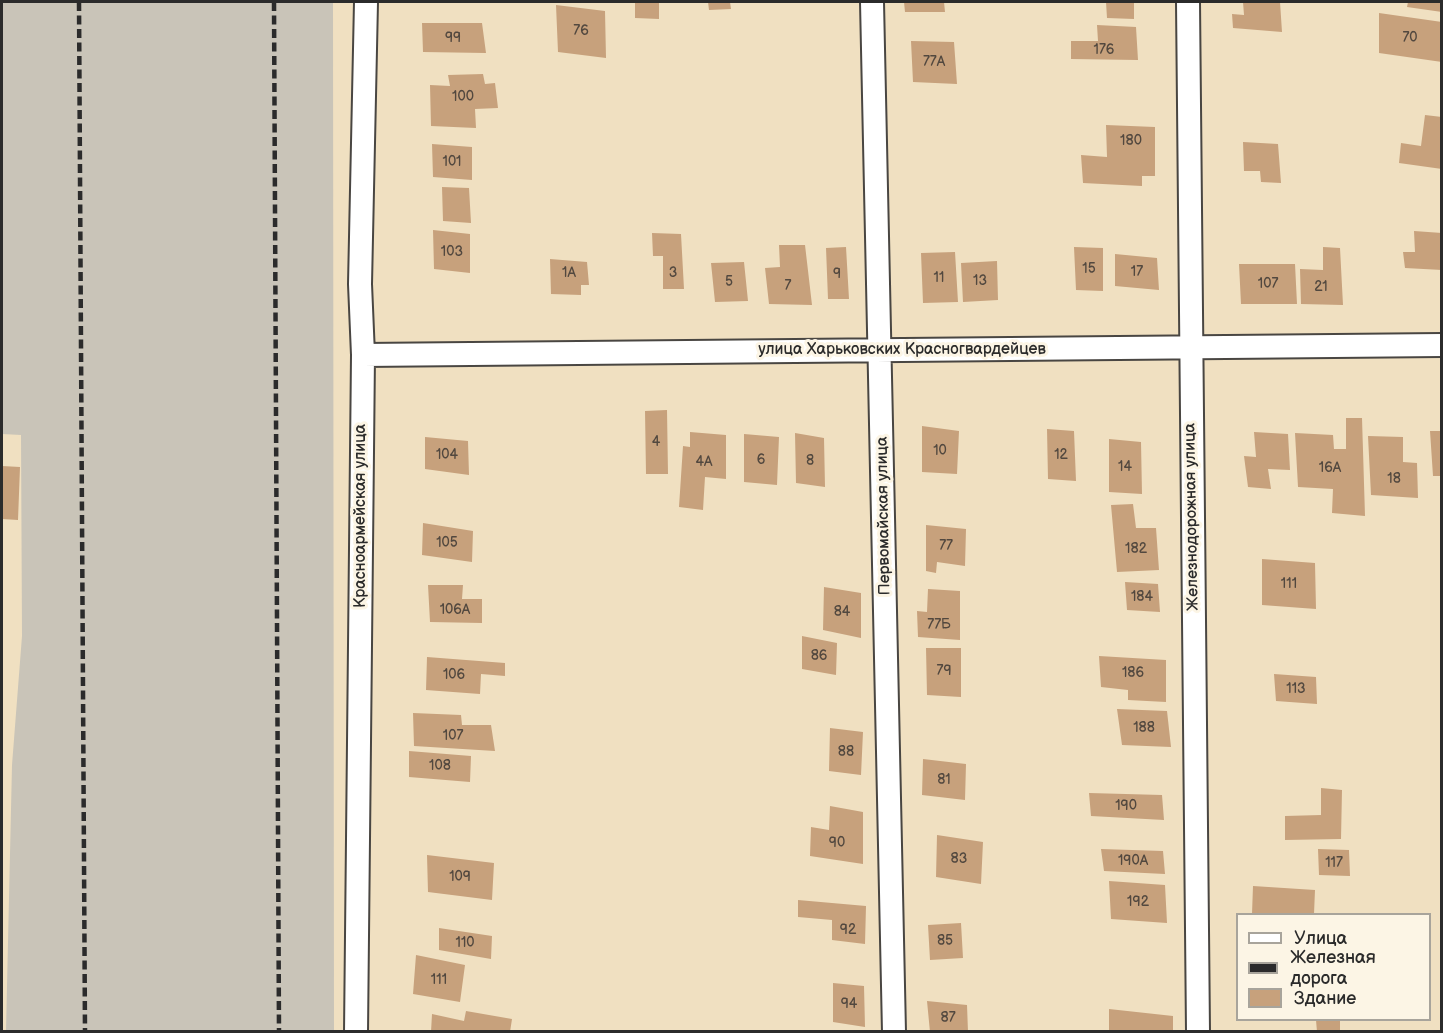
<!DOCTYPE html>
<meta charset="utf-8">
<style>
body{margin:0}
#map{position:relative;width:1443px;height:1033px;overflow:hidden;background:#f0e0c1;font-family:"Balsamiq Sans",sans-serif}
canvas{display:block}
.frame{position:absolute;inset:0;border:3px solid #2b2b2b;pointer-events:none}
.legend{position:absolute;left:1236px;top:913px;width:195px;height:108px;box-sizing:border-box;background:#fcf5e5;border:2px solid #a8a49b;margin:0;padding:8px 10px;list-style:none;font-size:18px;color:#2b2b2b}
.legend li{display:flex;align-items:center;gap:12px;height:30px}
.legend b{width:30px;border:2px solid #a8a49b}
</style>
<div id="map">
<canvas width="1443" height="1033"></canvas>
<div class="frame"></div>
<ul class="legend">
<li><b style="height:8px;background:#fff"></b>Улица</li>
<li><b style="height:8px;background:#2b2b2b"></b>Железная дорога</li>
<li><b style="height:16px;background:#c7a17c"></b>Здание</li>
</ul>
</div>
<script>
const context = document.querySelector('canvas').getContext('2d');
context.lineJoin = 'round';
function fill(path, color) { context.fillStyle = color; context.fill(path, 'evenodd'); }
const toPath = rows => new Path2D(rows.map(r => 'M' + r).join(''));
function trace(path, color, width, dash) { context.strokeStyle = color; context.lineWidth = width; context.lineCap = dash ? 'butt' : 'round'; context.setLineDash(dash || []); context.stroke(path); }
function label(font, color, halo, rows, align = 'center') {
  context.font = font + ' "Balsamiq Sans",sans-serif'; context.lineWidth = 6; context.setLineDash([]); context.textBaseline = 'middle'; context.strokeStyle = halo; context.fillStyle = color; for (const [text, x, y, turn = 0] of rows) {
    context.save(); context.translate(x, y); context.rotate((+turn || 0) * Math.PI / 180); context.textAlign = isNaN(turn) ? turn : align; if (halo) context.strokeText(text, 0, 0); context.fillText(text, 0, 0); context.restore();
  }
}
const industrial = toPath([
 [2,2,333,2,334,1031,6,1031,12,765,22,636,21,435,2,434]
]);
const building = toPath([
 [635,2,659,2,659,19,635,18],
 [708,2,730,2,731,9,709,10],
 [904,2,944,2,945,12,905,12],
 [1106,2,1134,2,1134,19,1107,18],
 [1243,2,1280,2,1282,32,1233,28,1232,14,1244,15],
 [1408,2,1442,2,1442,12,1407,7],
 [556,5,605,11,606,58,558,52],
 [1379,13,1442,22,1442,62,1379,53],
 [422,23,482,23,486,53,423,52],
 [1097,25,1136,27,1138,60,1071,59,1071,41,1098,41],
 [911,41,954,42,957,84,913,82],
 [483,74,485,84,495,83,498,108,475,109,476,128,431,126,430,85,450,86,448,75],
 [1425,115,1442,117,1442,169,1399,163,1401,143,1421,146],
 [1106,125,1155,127,1155,176,1142,176,1142,186,1083,183,1081,155,1107,157],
 [1243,142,1278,144,1281,183,1261,182,1260,171,1244,171],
 [432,144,472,147,472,180,433,177],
 [442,187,469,188,471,223,443,221],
 [433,230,470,234,470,273,434,269],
 [1414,231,1442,233,1442,270,1405,268,1403,252,1415,252],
 [652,233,681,234,684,289,663,289,663,256,653,256],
 [779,245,805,245,812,305,769,304,765,268,780,267],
 [846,247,849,299,828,299,826,248],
 [1074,247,1103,248,1103,291,1076,290],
 [1323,247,1340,248,1343,305,1301,304,1300,269,1323,270],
 [955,252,958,302,923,303,921,253],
 [1115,254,1157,258,1159,290,1115,286],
 [550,259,587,262,589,285,581,285,581,295,551,294],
 [997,261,998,300,963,302,961,263],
 [744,262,748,301,715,302,711,263],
 [1239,264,1295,264,1297,304,1241,304],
 [667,410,668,474,646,474,645,411],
 [1346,418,1362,418,1365,516,1332,513,1333,489,1298,487,1295,433,1333,435,1334,449,1346,449],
 [922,426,959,431,957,474,922,472],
 [1047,429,1074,431,1076,481,1048,479],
 [1430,431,1442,431,1442,476,1433,476],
 [690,432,726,435,726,479,705,477,703,510,679,507,683,446,690,447],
 [1254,432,1288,434,1290,470,1268,469,1271,489,1248,487,1244,456,1256,457],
 [795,433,824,438,825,487,796,483],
 [744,434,779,437,777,485,744,482],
 [1368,436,1403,437,1403,462,1417,463,1418,498,1371,495],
 [425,437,468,441,469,475,425,469],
 [1109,439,1141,442,1142,494,1109,492],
 [2,466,20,467,18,520,2,519],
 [1133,504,1136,528,1156,528,1159,570,1117,572,1111,505],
 [423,523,473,531,472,562,422,555],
 [926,525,966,529,965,566,937,562,936,573,926,571],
 [1262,559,1315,563,1316,609,1262,605],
 [1125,582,1158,584,1160,612,1127,610],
 [428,585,463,585,462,599,482,599,482,623,430,622],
 [824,587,861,593,861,638,823,630],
 [928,589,960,591,960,640,918,637,917,611,927,612],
 [802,636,837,643,836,675,802,669],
 [926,648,961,648,961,697,927,695],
 [1099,656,1166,660,1166,702,1128,700,1128,690,1101,687],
 [427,657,505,663,505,676,481,674,480,694,426,690],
 [1274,674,1316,677,1317,704,1276,701],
 [1117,709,1167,711,1171,747,1122,745],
 [413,713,461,715,462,725,491,725,495,751,414,746],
 [830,728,863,732,861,775,829,771],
 [409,751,471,756,470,782,409,777],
 [923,759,966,764,965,800,922,795],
 [1321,788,1342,790,1341,839,1285,840,1285,816,1321,815],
 [1089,793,1162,795,1164,820,1091,816],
 [830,806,863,812,863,864,810,856,811,827,829,830],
 [937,835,983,842,981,884,936,877],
 [1101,849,1163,851,1165,874,1104,871],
 [1318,849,1349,850,1350,876,1319,875],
 [427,855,494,863,492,900,428,892],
 [1109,881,1165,885,1167,923,1111,919],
 [1253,886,1315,890,1314,914,1252,914],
 [798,900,866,906,865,944,832,940,832,920,798,917],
 [961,923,963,958,930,960,928,925],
 [439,928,492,936,491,959,439,950],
 [416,955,465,965,460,1002,413,994],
 [833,983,864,986,865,1027,833,1022],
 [927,1001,967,1005,968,1032,930,1032],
 [1109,1009,1173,1016,1173,1032,1109,1032],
 [466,1011,512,1019,510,1032,431,1032,432,1014,464,1021],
 [1316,1020,1340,1020,1340,1032,1317,1032]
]);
const minor = toPath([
 [872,2,894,1032],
 [1188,2,1198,1032],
 [363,355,1442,345],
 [356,1032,363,355,360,284,366,2]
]);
const rail = toPath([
 [79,2,85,1032],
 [274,2,279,1032]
]);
const numberNames = [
 ["76",581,31],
 ["99",453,38],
 ["70",1410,38],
 ["176",1104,50],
 ["77А",934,62],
 ["100",463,97],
 ["180",1131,141],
 ["101",452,162],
 ["103",452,252],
 ["15",1089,269],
 ["17",1137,272],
 ["1А",569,273],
 ["3",673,273],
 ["9",837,274],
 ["11",939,278],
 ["13",980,281],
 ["5",729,282],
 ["107",1268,284],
 ["7",788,286],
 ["21",1321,287],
 ["4",656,442],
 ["10",940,451],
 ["104",447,455],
 ["12",1061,455],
 ["6",761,460],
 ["8",810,461],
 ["4А",704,462],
 ["14",1125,467],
 ["16А",1330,468],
 ["18",1394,479],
 ["105",447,543],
 ["77",946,546],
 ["182",1136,549],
 ["111",1289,584],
 ["184",1142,597],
 ["106А",455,610],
 ["84",842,612],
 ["77Б",939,625],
 ["86",819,656],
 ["79",944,671],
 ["186",1133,673],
 ["106",454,675],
 ["113",1296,689],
 ["188",1144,728],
 ["107",453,736],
 ["88",846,752],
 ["108",440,766],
 ["81",944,780],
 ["190",1126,806],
 ["90",837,843],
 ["83",959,859],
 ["190А",1133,861],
 ["117",1334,863],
 ["109",460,877],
 ["192",1138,902],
 ["92",848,930],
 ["85",945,941],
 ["110",465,943],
 ["111",439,980],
 ["94",849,1004],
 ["87",948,1018]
];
const streetNames = [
 ["улица Харьковских Красногвардейцев",902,350],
 ["Красноармейская улица",361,516,-90],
 ["Первомайская улица",884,516,-91],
 ["Железнодорожная улица",1192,517,-91]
];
fill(industrial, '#c9c4b8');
fill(building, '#c7a17c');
trace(minor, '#494642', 26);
trace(minor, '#fff', 22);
trace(rail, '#2b2b2b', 4.5, [9, 4.5]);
label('14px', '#52483f', null, numberNames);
label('16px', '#2b2b2b', '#fcf5e5', streetNames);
</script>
